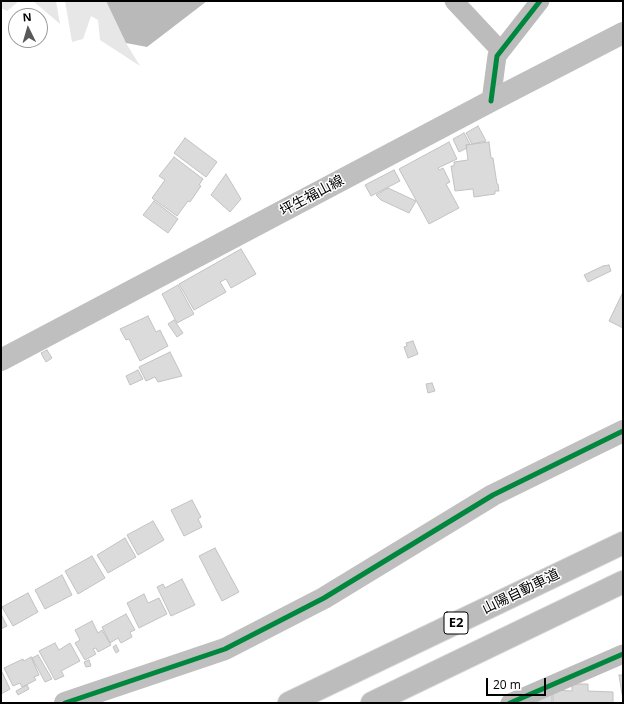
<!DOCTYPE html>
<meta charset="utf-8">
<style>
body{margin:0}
#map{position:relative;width:624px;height:704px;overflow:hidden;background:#fff;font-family:"Open Sans",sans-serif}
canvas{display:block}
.frame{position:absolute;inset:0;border:2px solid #000;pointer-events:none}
.north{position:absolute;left:8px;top:8px;width:40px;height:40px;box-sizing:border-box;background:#fff;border:1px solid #999;border-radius:50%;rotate:355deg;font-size:11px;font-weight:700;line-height:16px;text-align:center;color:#000}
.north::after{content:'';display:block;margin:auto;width:14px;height:18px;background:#595959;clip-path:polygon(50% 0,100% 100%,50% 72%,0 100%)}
.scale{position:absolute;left:486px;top:678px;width:60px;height:18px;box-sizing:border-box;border:2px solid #000;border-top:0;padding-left:5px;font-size:12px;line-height:14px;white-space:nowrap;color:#000;-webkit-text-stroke:3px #fff;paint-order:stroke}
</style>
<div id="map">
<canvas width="624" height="704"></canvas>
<div class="frame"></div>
<div class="north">N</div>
<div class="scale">20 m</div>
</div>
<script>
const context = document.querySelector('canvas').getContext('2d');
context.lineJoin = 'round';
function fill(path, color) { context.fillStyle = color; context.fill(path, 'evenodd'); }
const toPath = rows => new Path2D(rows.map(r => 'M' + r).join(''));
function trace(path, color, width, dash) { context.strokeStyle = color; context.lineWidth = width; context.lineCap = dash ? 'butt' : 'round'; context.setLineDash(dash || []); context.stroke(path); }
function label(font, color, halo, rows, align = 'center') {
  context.font = font + ' "Open Sans","Noto Sans JP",sans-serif'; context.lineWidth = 3; context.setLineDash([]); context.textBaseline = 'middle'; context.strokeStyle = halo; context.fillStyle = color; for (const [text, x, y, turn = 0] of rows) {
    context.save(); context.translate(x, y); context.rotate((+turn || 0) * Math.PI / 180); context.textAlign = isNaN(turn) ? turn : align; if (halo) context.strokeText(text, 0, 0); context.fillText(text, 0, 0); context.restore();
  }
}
const green = toPath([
 [1,1,19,1,7,11,1,8],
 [33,1,56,1,60,24],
 [65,1,106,1,126,43,140,66,100,40,98,20,91,16,83,39,72,42]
]);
const water = toPath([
 [106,1,207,1,147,47,126,43]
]);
const building = toPath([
 [478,126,486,141,472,144,466,133,478,126],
 [464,133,470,144,466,145,467,148,459,152,453,139,464,133],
 [185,138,217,162,206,177,174,153,185,138],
 [449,142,457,159,438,168,439,170,443,168,450,182,446,184,459,208,429,224,399,169,449,142],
 [489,142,491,158,493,158,497,184,498,184,499,191,495,191,495,194,474,197,473,189,455,191,451,166,454,166,454,162,468,160,466,145,489,142],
 [174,157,203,179,199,185,201,186,190,202,188,201,177,216,152,198,165,180,159,176,174,157],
 [394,170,400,181,371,196,365,185,394,170],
 [226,174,241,199,230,212,211,195,226,174],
 [388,188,416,201,409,213,381,200,376,195,388,188],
 [154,201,178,219,168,233,143,215,154,201],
 [241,249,256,274,231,288,226,279,220,282,226,292,194,310,179,284,241,249],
 [609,265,611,271,588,282,584,275,603,266,609,265],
 [178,285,194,314,177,323,162,294,178,285],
 [623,292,623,328,609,321,623,292],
 [148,316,156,332,160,330,168,346,140,361,129,339,126,340,120,329,148,316],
 [174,320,183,333,177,337,168,324,174,320],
 [413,341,418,354,408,358,404,347,407,346,406,343,413,341],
 [47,350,52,358,46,362,41,353,47,350],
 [170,352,182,376,158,382,155,377,146,381,139,367,170,352],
 [138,370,143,379,130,385,126,376,138,370],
 [432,383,435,391,428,393,426,384,432,383],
 [192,500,201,517,198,519,202,527,184,536,171,510,192,500],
 [153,521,164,540,138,555,127,535,153,521],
 [125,538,136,557,108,573,97,555,125,538],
 [215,548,239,592,222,601,199,556,215,548],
 [92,556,105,578,78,594,65,571,92,556],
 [62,575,72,595,45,609,35,590,62,575],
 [182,579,195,605,171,616,157,587,163,584,165,588,182,579],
 [28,593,38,612,13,626,2,607,28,593],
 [144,594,148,603,159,598,167,614,139,628,127,603,144,594],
 [1,614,7,626,1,629,1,614],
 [126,614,135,630,130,632,132,637,121,643,118,638,110,643,102,627,126,614],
 [92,621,98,633,102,630,111,645,98,652,96,648,93,649,96,654,85,660,75,643,80,640,75,630,92,621],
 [55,643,59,650,70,643,80,661,61,671,64,676,55,680,39,651,55,643],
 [116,645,119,651,116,653,113,647,116,645],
 [38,655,52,679,45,682,32,658,38,655],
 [31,657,39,675,34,677,36,680,22,687,20,683,13,686,4,668,23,659,24,661,31,657],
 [89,660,91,666,86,667,84,662,89,660],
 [1,670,10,689,1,694,1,670],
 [619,675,623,675,623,700,619,675],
 [572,684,588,684,588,691,613,692,613,703,553,703,553,690,572,691,572,684],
 [27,685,29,689,18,695,16,691,27,685],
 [552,694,552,703,534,703,552,694]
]);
const street = toPath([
 [454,1,499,49,497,56],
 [491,101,497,56,540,1],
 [510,703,623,654]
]);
const secondary = toPath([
 [1,360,491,101,623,33],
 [65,703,225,649,324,598,493,495,623,431]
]);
const highway = toPath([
 [289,703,623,543],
 [372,703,623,582]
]);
const cycleway = toPath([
 [491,101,497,56,540,1],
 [65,703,225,649,324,598,493,495,623,431],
 [510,703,623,654]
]);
const shields = [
 [456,623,24]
];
const shieldNames = [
 ["E2",456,623]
];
const streetNames = [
 ["坪生福山線",312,196,-28],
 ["山陽自動車道",521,592,-26]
];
fill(green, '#e7e7e7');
fill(water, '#b9b9b9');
fill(building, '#dbdbdb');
trace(building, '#c2c2c2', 1);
trace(highway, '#dbdbdb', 24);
trace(street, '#bcbcbc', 19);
trace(secondary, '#bfbfbf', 22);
trace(highway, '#bcbcbc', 22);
trace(cycleway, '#00873e', 5);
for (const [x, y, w] of shields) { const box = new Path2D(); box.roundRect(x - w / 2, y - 11, w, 22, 3); context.fillStyle = '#fff'; context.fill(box); trace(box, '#000', 1); }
label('bold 13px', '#000', null, shieldNames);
label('14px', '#000', '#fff', streetNames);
</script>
